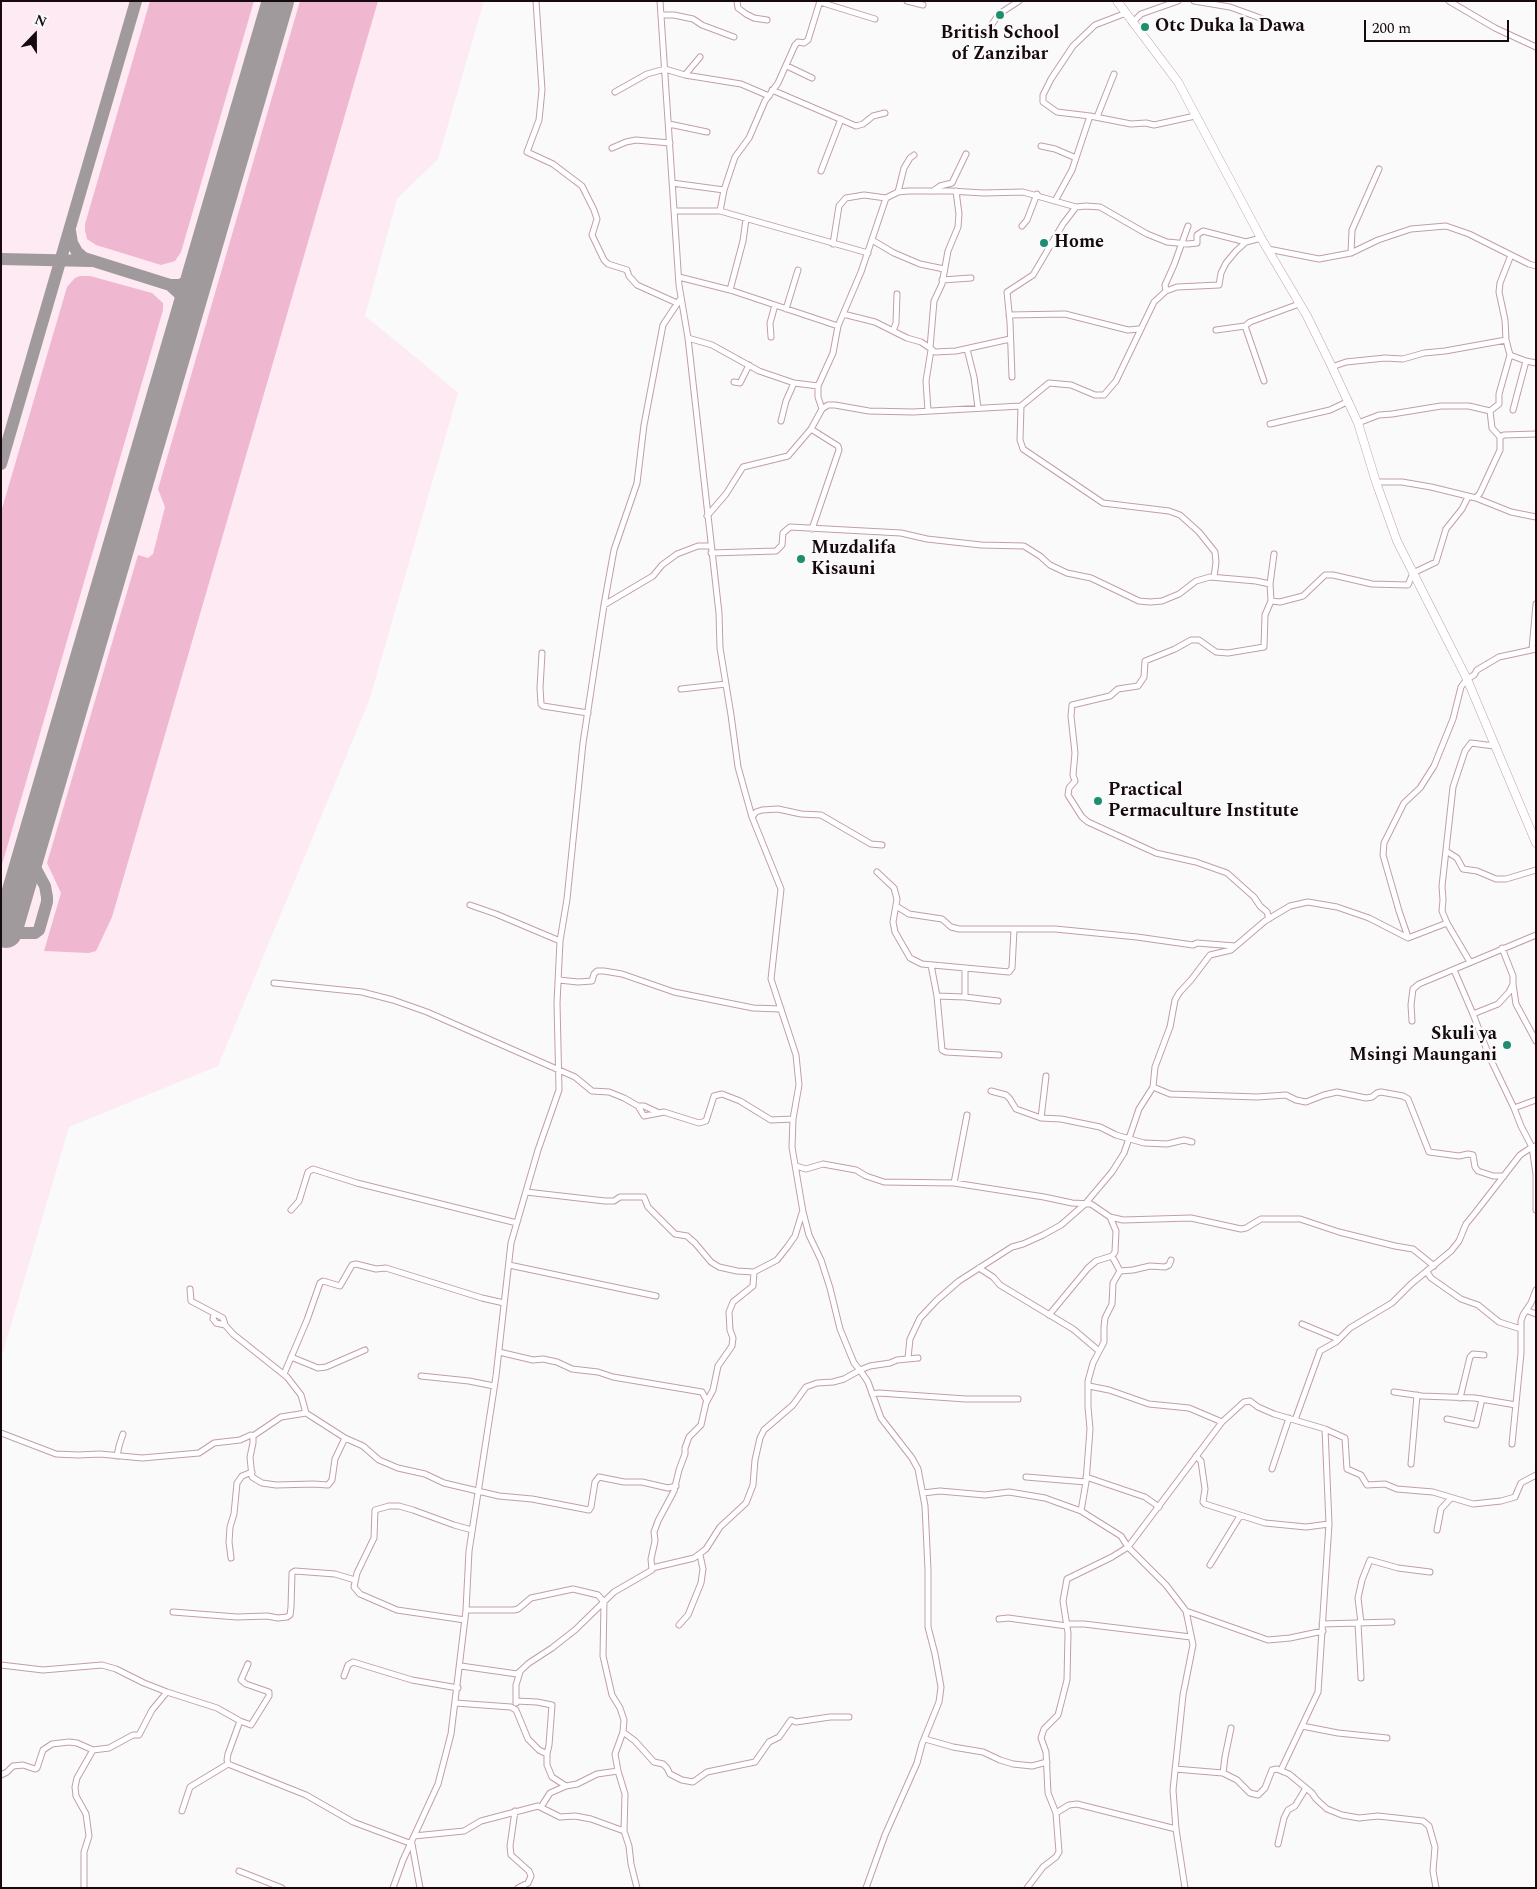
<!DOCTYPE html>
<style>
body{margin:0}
#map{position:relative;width:1537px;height:1889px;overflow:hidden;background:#fafafa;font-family:Spectral,serif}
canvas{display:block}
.frame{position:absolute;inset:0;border:2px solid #16090f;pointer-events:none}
.north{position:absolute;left:10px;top:10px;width:50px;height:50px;-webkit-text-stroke:4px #fafafa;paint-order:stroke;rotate:22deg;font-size:14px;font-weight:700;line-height:20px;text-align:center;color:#16090f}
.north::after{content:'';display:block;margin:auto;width:18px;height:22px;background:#16090f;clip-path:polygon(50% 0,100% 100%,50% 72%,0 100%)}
.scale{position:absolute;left:1364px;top:20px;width:145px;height:22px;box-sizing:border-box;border:2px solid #16090f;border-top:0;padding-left:6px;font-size:15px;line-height:18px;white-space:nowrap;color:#16090f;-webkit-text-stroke:4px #fafafa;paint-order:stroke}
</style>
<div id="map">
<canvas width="1537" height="1889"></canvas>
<div class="frame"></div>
<div class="north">N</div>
<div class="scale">200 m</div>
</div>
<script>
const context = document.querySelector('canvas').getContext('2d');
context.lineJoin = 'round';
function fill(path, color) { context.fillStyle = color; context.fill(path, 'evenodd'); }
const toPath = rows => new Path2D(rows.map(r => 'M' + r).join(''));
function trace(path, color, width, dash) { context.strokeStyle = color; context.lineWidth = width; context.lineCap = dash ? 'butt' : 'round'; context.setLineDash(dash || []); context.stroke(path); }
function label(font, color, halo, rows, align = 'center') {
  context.font = font + ' Spectral,serif'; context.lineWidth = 5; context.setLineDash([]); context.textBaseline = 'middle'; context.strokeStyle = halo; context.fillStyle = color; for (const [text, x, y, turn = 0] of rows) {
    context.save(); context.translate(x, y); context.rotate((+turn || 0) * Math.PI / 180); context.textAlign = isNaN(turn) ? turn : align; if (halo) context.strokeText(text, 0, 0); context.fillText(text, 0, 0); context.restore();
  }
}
const built = toPath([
 [1,1,484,1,438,159,397,199,365,316,413,355,458,393,369,701,218,1066,69,1127,1,1359]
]);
const green = toPath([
 [150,1,254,1,181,252,175,261,161,265,96,245,87,239,85,230,85,224],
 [300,1,378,1,112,917,96,951,89,953,44,951,61,893,47,863,138,555,148,558,153,554,165,507,158,489],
 [80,276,90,276,152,293,163,303,163,310,1,868,1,512,67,287,75,278]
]);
const taxiway = toPath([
 [70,231,72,243,77,252,84,258,170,285,179,285,187,282,197,272,202,262],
 [1,259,91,261],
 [170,285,182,296,186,315],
 [1,464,136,1],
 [21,882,5,902,6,920,12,928,21,933,35,933,39,930,47,902,47,897,45,886,32,862,31,848]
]);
const runway = toPath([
 [6,932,278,1]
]);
const street = toPath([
 [536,1,542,90,539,120,527,152,553,164,582,186,594,210,597,219,592,235,604,260,608,264,627,270,629,276,637,285,677,303],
 [737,1,738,8,746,14,754,18,767,20],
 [907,1,923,5],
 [1194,1,1230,7,1263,19],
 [1449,1,1495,28,1536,47],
 [820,2,875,19],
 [661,15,674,15,693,19,702,25,734,37],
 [1132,23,1141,14,1178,1],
 [984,36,999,14,1019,1],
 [787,66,812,78],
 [685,75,741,84,769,96],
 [772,90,856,126,863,124,873,116,885,113],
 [615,92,647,74,665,69,685,75,700,57],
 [1090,116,1057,112,1043,102,1043,95,1051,79,1073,46,1095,25,1126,13],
 [1097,117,1114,74],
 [669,124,707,132],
 [1041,146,1055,149,1076,158],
 [612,148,626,142,636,140,670,143],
 [821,171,841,119],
 [672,183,724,190],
 [933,191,940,186,952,183,966,154],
 [956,191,959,214,958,227,948,251,942,284,934,301,930,348,935,352,956,351,1010,339],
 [898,192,904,168,910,158,914,155],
 [1055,201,1072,170,1090,116,1131,124,1146,123,1154,125,1195,116],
 [674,211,720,211,868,253],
 [720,211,724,190,735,157,749,138,765,101,778,83,795,45,798,42,804,43,808,40,820,1],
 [1022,226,1027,220,1037,194],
 [872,240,894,253,920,264,944,269],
 [833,244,839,206,846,198,864,195,886,198,898,192,908,191,950,191,984,193,1023,192,1076,207,1086,206,1100,207,1147,234,1167,242,1188,244,1197,243,1197,235,1203,231,1246,242],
 [1268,249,1319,259,1351,253,1378,240,1411,229,1446,226,1469,234,1529,264,1536,266],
 [1351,253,1352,230,1379,169],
 [1511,255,1500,283,1499,292,1505,320,1506,340,1510,355,1526,361,1513,410],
 [679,277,730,290,838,326],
 [942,280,971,278],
 [730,290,743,241,746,219],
 [1166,291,1165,285,1174,265,1188,226],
 [786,309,798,270],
 [843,314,875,322,907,338,921,342,930,348],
 [1009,315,1065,314,1128,330,1139,329],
 [1245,326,1264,381],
 [1216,330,1245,326,1250,322,1299,304],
 [893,331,896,323,897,294],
 [771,337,770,323,775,305],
 [688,338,712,345,759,371,794,383,818,386,833,353,838,326,861,272,886,198],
 [967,349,974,377,978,408],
 [1526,361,1536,363],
 [1332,367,1346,362,1385,358,1403,359,1424,353,1445,351,1506,340],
 [1012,377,1010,322,1007,292,1033,275,1063,224,1076,207],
 [734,382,740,383,749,365],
 [818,386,818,397,822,409],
 [1021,406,1020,440,1023,449,1103,503,1169,511,1180,515,1199,532,1215,552,1216,562,1214,577],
 [928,411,926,381,931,350],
 [1490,411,1499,404,1499,394,1510,355],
 [781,421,786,401,794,383],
 [1358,423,1379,415,1392,414,1441,406,1469,406,1490,411,1492,428,1500,437],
 [1270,424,1330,410,1349,401],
 [811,429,838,446,839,450,812,529],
 [1376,482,1402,482,1431,487,1476,498,1511,512,1536,517],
 [1476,498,1480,493,1500,450,1500,437,1504,435,1536,434],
 [707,516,726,494,743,467,788,456,811,429,822,409,828,405,835,405,869,411,913,412,1021,406,1049,383,1071,385,1095,395,1104,395,1116,381,1154,302,1166,291,1177,287,1219,285,1221,273,1226,263,1236,251,1246,242,1261,238],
 [711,553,776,551,782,545,783,533,790,527,901,533,927,539,981,545,1024,546,1040,556,1050,565,1067,573,1091,578,1139,601,1150,602,1162,601,1179,594,1196,581,1210,577,1256,581,1270,584,1271,601],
 [1270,584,1274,554],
 [604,605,653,576,662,565,677,554,698,546,711,546],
 [1532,649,1536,604],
 [542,653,540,688,541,704,543,706,588,713],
 [681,689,726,684],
 [752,817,756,812,762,810,778,809,801,814,821,815,871,844,882,845],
 [1446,851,1457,858,1463,869,1477,871,1496,879,1506,879,1536,870],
 [877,872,894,888,897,899,893,922,895,932,910,958,922,964,1009,972,1012,968,1014,930],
 [470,905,496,914,560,941],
 [896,906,909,914,942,919,951,927,959,929,1055,929,1137,937,1193,945,1197,943,1235,946],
 [1269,919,1267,912,1260,906,1254,897,1227,873,1196,862,1156,853,1088,822,1082,817,1068,795,1069,788,1075,781,1073,775,1075,753,1071,716,1072,705,1110,696,1118,689,1138,686,1144,677,1145,661,1175,649,1191,640,1199,640,1216,652,1228,653,1264,647,1265,615,1271,601,1280,602,1303,596,1325,575,1333,575,1372,584,1408,585,1413,573,1436,562,1446,529,1462,509,1468,497],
 [1447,923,1442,911,1443,900,1442,886,1453,787,1465,751,1471,743,1494,746],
 [1408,937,1399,911,1383,855,1384,843,1404,803,1420,788,1434,766,1453,719,1461,687,1467,679,1474,675,1477,670,1499,657,1536,649],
 [1502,948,1513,976,1513,984,1509,992,1498,1004,1473,1014,1490,1058,1514,1108,1521,1126,1532,1147,1536,1146],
 [931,965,937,996,965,997,998,1001],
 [1454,970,1473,1014],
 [559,980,578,982,592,981,594,974,597,971,604,971,622,974,674,992,753,1008,781,1009],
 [274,983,362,992,393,1000,427,1012,575,1077,592,1091,609,1092,624,1098,638,1106,644,1116,664,1112,699,1123,706,1121,714,1096,722,1094,740,1101,771,1120,793,1119],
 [1513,984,1516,1004,1536,1041],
 [937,996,942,1050,946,1052,999,1055],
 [965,997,965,969],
 [1412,1021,1411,1005,1413,989,1419,984,1536,935],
 [1153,1087,1155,1067,1170,1027,1175,1000,1179,993,1191,980,1210,955,1231,950,1265,921,1290,906,1308,902,1337,907,1369,918,1408,938,1447,923,1470,962],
 [991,1091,1006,1095,1010,1099,1016,1109,1041,1118,1061,1119,1100,1127,1116,1135,1144,1143,1167,1144,1184,1140,1192,1142],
 [638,1106,644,1106,659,1113],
 [1514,1108,1536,1100],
 [1041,1118,1046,1076],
 [796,1166,806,1169,823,1164,856,1170,866,1176,884,1182,954,1183,1044,1197,1072,1203,1091,1204,1110,1217,1123,1220,1191,1218,1241,1229,1246,1228,1261,1219,1300,1219,1339,1232,1395,1246,1413,1249,1434,1266],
 [954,1183,967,1115],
 [526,1192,605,1201,614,1201,620,1197,644,1197,648,1207,675,1234,687,1236,695,1243,711,1262,719,1267,737,1271,754,1272],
 [291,1210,299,1201,308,1172,313,1169,357,1183,517,1223],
 [1110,1217,1116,1231,1115,1252,1112,1256],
 [509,1265,656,1296],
 [979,1268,993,1277,1000,1285,1073,1329,1099,1351],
 [1427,1272,1431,1278,1461,1299,1478,1305,1499,1322,1521,1329],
 [190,1289,191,1301,223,1318,225,1325,233,1334,287,1377,301,1395,306,1413,345,1438],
 [1526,1310,1536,1314],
 [214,1314,213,1319,216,1323,225,1325],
 [1049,1315,1088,1268,1096,1261,1112,1256,1120,1271],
 [1302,1324,1338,1339],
 [499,1352,533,1360,543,1359,557,1362,572,1369,598,1372,613,1377,702,1392,707,1401],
 [291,1357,318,1368,326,1367,365,1350],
 [908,1358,910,1339,920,1318,937,1300,959,1281,1001,1254,1012,1247,1023,1244,1043,1235,1061,1225,1085,1204,1112,1172,1124,1153,1139,1109,1153,1087,1170,1094,1257,1097,1286,1095,1296,1100,1306,1102,1324,1095,1337,1092,1366,1098,1372,1097,1377,1093,1381,1092,1403,1096,1408,1099,1429,1152,1459,1156,1468,1154,1473,1155,1475,1167,1478,1171,1493,1176,1504,1176],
 [284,1374,307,1320,320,1283,323,1281,340,1286,352,1265,356,1264,376,1269,386,1268,482,1298,504,1303],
 [421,1376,469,1381,494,1386],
 [1089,1386,1109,1390,1149,1404,1189,1408,1222,1422,1244,1402,1250,1401,1258,1407,1274,1414,1325,1429,1345,1438,1347,1469,1361,1475,1367,1485,1385,1484,1397,1489,1433,1492,1473,1504,1501,1501,1515,1497,1521,1483,1536,1475],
 [1394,1392,1422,1396,1475,1398,1516,1405],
 [872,1394,879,1393,966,1399,1018,1399],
 [1460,1398,1470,1357,1473,1354,1484,1355],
 [1447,1419,1476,1425,1482,1399],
 [1295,1420,1320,1351,1336,1342,1350,1328,1392,1303,1411,1284,1451,1251,1459,1241,1466,1224,1475,1213,1520,1155,1532,1147,1536,1174,1536,1210],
 [1,1433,56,1454,78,1455,100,1454,142,1458,199,1453,214,1443,240,1440,251,1435,253,1436,253,1443,250,1457,252,1477,262,1483,276,1485,313,1484,328,1485,332,1480,335,1459,345,1438,363,1446,379,1460,398,1468,425,1474,444,1483,499,1496,532,1499,589,1510,591,1507,595,1482,599,1477,624,1482,642,1482,668,1488,676,1486],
 [253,1436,281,1417,306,1413],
 [1512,1444,1521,1353,1521,1321,1523,1315,1531,1303,1536,1290],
 [117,1456,119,1446,123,1434],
 [1196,1456,1201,1461,1205,1489,1203,1502,1205,1504,1265,1523,1306,1527,1329,1524],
 [1411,1464,1417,1395],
 [1272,1469,1289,1418],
 [1026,1477,1086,1482],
 [1086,1477,1145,1497,1159,1507],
 [923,1493,940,1491,985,1495,1009,1492,1045,1498,1081,1511,1121,1536,1128,1547,1112,1557,1067,1579,1063,1601,1068,1633,1067,1680,1058,1715,1044,1729,1041,1738,1046,1752,1048,1793,1056,1813,1059,1852,1056,1857,1043,1867,1027,1888],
 [1081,1511,1086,1482,1090,1429,1088,1407,1088,1381,1093,1363,1104,1342,1104,1327,1105,1318,1112,1304,1113,1283,1120,1271,1133,1270,1150,1266,1165,1267,1169,1265,1171,1260],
 [1437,1530,1441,1509,1451,1498],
 [231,1558,229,1542,230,1527,234,1514,237,1483,242,1476,252,1472],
 [1210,1565,1240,1516],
 [652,1568,694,1558,706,1549,720,1527,746,1503,748,1498,753,1485,755,1460,760,1438,764,1430,793,1405,806,1387,817,1383,833,1382,844,1379,860,1370,854,1363,840,1329,830,1288,821,1260,809,1235,803,1212,792,1147,793,1119,799,1085,796,1055,771,979,781,889,752,817,738,767,731,715,720,648,719,613,688,338,679,285,660,1],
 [466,1610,514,1610,518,1609,531,1598,573,1589,598,1595,604,1602,603,1656,612,1695,620,1708,624,1720,623,1732,615,1754,618,1771,625,1794,624,1831,629,1846,631,1864,637,1888],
 [1186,1611,1268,1640,1290,1638,1323,1631],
 [173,1612,237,1617,267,1616,278,1618,287,1617,290,1615,291,1607,292,1573,295,1571,335,1574,355,1580],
 [999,1619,1008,1618,1067,1626],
 [465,1620,397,1610,360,1594,354,1587,357,1573,374,1538,375,1510,389,1506,399,1506,413,1510,454,1525,472,1530],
 [1358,1623,1361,1678],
 [1361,1623,1358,1598,1362,1580,1370,1560,1398,1568,1430,1572],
 [1066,1624,1084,1624,1191,1637],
 [1322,1624,1392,1622],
 [679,1625,688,1615,701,1583,703,1569,700,1555],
 [1,1665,43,1670,102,1665,116,1669,144,1683,167,1692],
 [461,1666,517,1674,529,1663,552,1648,575,1630,614,1592,652,1570,651,1559,655,1541,654,1532,658,1521,674,1491,679,1470,685,1454,685,1448,689,1437,701,1425,706,1403,713,1390,718,1366,732,1346,733,1338,730,1330,729,1312,733,1302,753,1286,754,1272,777,1260,788,1246,795,1236,802,1213],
 [344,1676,348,1665,353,1662,412,1680,458,1688],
 [516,1701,537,1702,552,1705,549,1745,547,1754],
 [455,1703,511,1707,516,1710,528,1739,539,1750,547,1754,547,1765,552,1777,566,1786],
 [516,1703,516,1685,520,1672],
 [1302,1726,1338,1733,1387,1738],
 [623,1732,635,1741,654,1762,663,1764,667,1768,670,1774,682,1780,693,1782,707,1772,755,1762,769,1742,779,1737,791,1720,796,1722,830,1717,849,1717],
 [925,1739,953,1747,983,1752,1000,1760,1013,1764,1032,1766,1047,1762],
 [228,1764,227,1760,228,1754,240,1721,251,1725,269,1696,269,1692,246,1684,241,1680,248,1664],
 [1175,1769,1223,1773,1237,1780,1250,1793,1258,1795,1265,1788,1272,1770,1277,1769,1289,1774,1312,1793,1316,1799,1327,1809,1342,1815,1359,1818,1378,1816,1423,1821,1429,1826,1435,1847,1433,1871,1436,1888],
 [1281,1770,1318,1692,1329,1524,1325,1429],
 [1223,1773,1225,1757,1231,1728],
 [1,1775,7,1772,13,1766,23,1765,35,1769,37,1768,43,1750,52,1744,69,1742,77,1743,93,1750,109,1748,133,1735,139,1735,152,1710,167,1692,217,1708,240,1721],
 [541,1807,550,1793,566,1786,577,1784,597,1774,618,1771],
 [182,1811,190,1787,228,1764,306,1795,353,1822,412,1844,420,1888],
 [515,1811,510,1846,511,1855,529,1871,531,1876,528,1883,518,1888],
 [1056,1813,1069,1805,1077,1804,1176,1829],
 [414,1836,464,1831,481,1821,538,1806,560,1817,575,1816,591,1819,624,1831],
 [1278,1844,1284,1818,1288,1810,1295,1806,1306,1788],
 [239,1871,282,1888],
 [84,1888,84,1852,89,1836,86,1814,76,1796,75,1787,77,1778,93,1750],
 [393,1888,403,1860,438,1784,451,1734,466,1610,469,1551,496,1376,511,1243,538,1150,559,1090,557,1003,560,941,567,899,583,743,604,605,614,550,637,483,644,425,663,325,681,298],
 [866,1888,885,1835,917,1763,922,1744,939,1702,941,1687,935,1654,928,1627,928,1570,925,1506,918,1469,912,1458,881,1418,868,1382,860,1370,870,1366,890,1363,897,1360,918,1358],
 [1185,1888,1176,1829,1173,1790,1183,1695,1193,1645,1186,1611,1166,1585,1128,1547,1222,1422]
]);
const secondary = toPath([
 [1117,1,1178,82,1261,238,1307,316,1332,367,1358,423,1376,482,1397,541,1467,679,1536,843]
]);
const markers = [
 [1000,15,5,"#1d8f70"],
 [1145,27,5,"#1d8f70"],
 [1044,243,5,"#1d8f70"],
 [801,559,5,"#1d8f70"],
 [1098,801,5,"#1d8f70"],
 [1507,1045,5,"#1d8f70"]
];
const poiNames = [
 ["Otc Duka la Dawa",1155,27],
 ["British School",1000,34,"center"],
 ["of Zanzibar",1000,55,"center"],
 ["Home",1054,243],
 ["Muzdalifa",811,549],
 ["Kisauni",811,570],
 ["Practical",1108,791],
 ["Permaculture Institute",1108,812],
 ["Skuli ya",1497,1035,"right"],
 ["Msingi Maungani",1497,1056,"right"]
];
fill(built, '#fdeaf3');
fill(green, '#f0b7d1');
trace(taxiway, '#a09a9c', 12);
trace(runway, '#a09a9c', 32);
trace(street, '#c29dae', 7);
trace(secondary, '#c29dae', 9);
trace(street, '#fff', 5);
trace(secondary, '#fff', 8);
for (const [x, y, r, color] of markers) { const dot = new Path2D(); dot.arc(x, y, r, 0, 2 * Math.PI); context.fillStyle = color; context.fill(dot); trace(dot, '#fafafa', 2); }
label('bold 18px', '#16090f', '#fafafa', poiNames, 'left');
</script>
